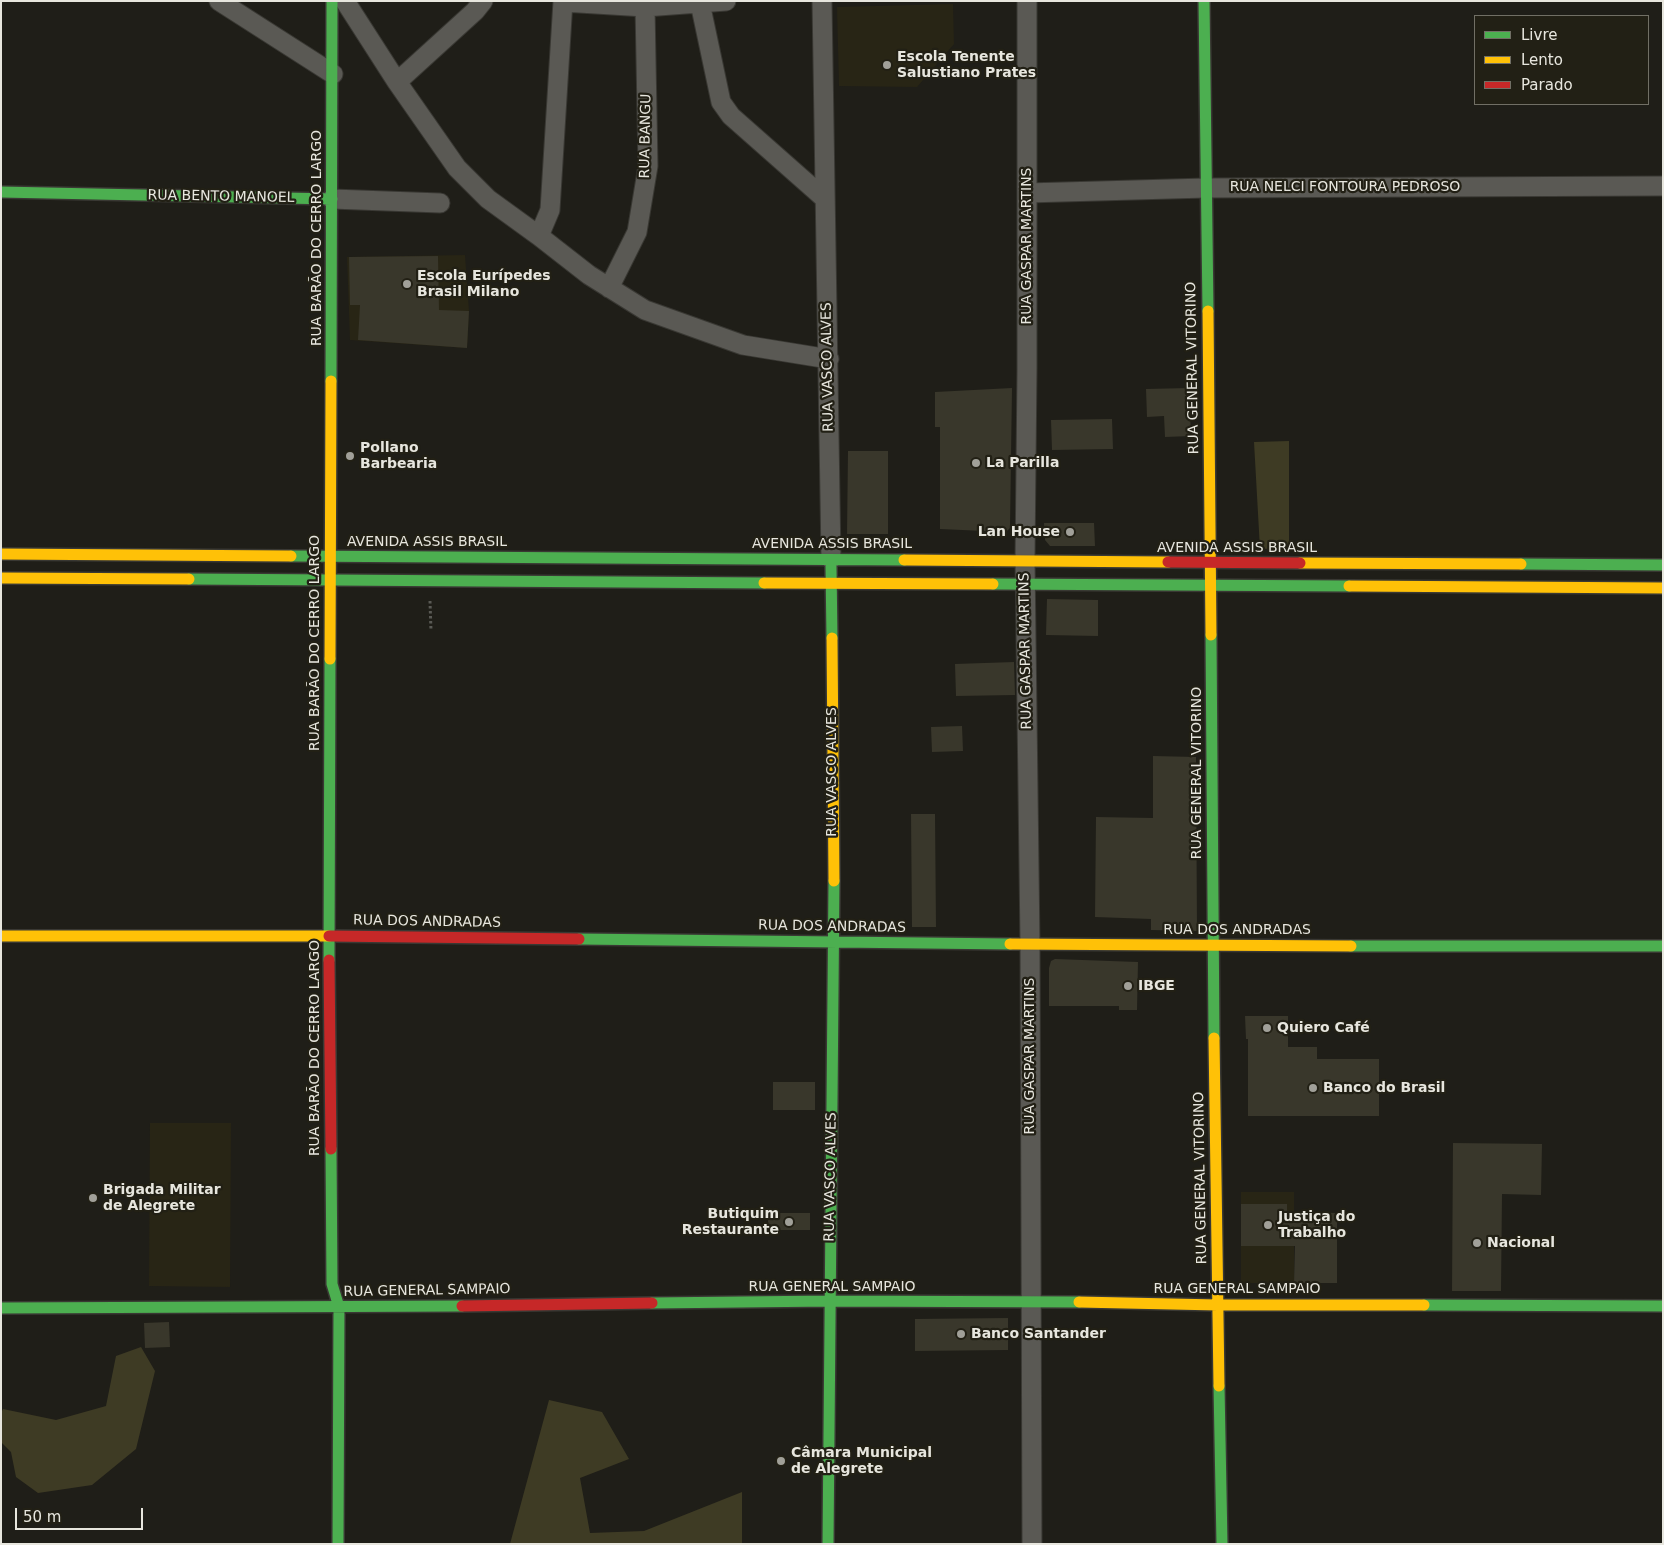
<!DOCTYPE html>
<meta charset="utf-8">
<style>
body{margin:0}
#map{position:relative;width:1664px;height:1545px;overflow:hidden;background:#1f1e18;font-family:"DejaVu Sans",sans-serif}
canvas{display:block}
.frame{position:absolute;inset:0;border:2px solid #e7e6de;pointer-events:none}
.legend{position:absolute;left:1474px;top:15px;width:175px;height:90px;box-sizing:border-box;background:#222015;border:1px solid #716f65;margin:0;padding:6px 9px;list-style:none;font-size:15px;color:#e7e6de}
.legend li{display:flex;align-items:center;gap:10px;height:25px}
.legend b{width:25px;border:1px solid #716f65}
.scale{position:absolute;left:15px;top:1508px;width:128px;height:22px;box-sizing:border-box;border:2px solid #e7e6de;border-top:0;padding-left:6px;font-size:15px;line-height:18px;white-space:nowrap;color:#e7e6de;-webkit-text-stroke:4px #222015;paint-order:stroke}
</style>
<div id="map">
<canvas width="1664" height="1545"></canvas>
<div class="frame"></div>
<ul class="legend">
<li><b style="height:6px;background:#4caf50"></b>Livre</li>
<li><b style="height:6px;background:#ffc107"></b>Lento</li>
<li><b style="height:6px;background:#c62828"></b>Parado</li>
</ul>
<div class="scale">50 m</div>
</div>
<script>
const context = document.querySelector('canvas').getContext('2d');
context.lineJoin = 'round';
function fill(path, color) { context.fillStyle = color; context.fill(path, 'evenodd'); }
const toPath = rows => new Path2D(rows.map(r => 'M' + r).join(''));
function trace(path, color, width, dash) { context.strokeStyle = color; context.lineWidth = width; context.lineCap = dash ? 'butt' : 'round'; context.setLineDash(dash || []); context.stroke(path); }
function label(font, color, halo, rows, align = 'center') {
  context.font = font + ' "DejaVu Sans",sans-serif'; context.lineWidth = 4.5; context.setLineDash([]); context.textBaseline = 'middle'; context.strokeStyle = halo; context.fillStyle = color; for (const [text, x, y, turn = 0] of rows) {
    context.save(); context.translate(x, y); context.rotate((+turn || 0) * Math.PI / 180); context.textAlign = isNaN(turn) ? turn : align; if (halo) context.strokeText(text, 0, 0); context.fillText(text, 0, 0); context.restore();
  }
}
const built = toPath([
 [953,4,954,44,917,87,839,86,837,7],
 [465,255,469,311,467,348,350,340,347,257],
 [150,1123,231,1123,230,1287,149,1286],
 [1241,1192,1294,1192,1294,1283,1241,1283]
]);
const green = toPath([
 [1289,441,1289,548,1260,549,1254,442],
 [141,1347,155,1371,136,1449,92,1485,38,1493,16,1477,11,1452,1,1442,1,1413,3,1409,56,1420,106,1406,116,1356],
 [549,1400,602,1412,629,1459,580,1478,590,1533,644,1531,742,1492,742,1544,510,1544]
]);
const building = toPath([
 [438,256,439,310,469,311,467,348,358,340,360,305,350,305,349,257],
 [1012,388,1010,528,1006,532,940,529,940,427,935,427,935,392],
 [1189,388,1191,436,1165,437,1164,416,1147,417,1146,389],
 [1112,419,1113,449,1052,450,1051,420],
 [848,451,888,451,888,534,847,534],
 [1044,523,1094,523,1095,546,1050,546,1045,540],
 [1047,599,1098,600,1098,636,1046,635],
 [1014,662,1015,695,956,696,955,664],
 [962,726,963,751,932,752,931,727],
 [1153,756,1196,757,1197,931,1151,930,1151,919,1095,917,1096,817,1153,818],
 [911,814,935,814,936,927,912,927],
 [1055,959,1138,962,1137,1010,1119,1010,1119,1006,1049,1006,1049,968,1051,961],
 [1245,1016,1288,1016,1288,1047,1317,1047,1317,1059,1379,1059,1379,1116,1248,1116,1248,1039,1246,1039],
 [773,1082,815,1082,815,1110,773,1110],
 [1453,1143,1542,1144,1541,1195,1502,1194,1501,1291,1452,1291],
 [1241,1204,1287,1204,1287,1212,1337,1213,1337,1283,1294,1283,1295,1246,1241,1246],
 [768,1213,810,1213,810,1230,768,1230],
 [1008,1318,1008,1350,915,1351,915,1319],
 [169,1322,170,1347,145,1348,144,1323]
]);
const path = toPath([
 [430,601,431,631]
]);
const street = toPath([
 [219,1,333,74],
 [345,1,397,82,457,168,488,199,539,236,589,275,645,310,743,345,829,359],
 [822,1,831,559],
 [1027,1,1027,369,1025,560,1030,944,1032,1544],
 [563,2,645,7,726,1],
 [700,3,721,102,731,116,825,199],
 [397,82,475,11,483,1],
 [1027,193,1206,188,1663,186],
 [332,199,440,203],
 [539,236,550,210,563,1],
 [609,288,637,232,648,166,645,7]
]);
const fast = toPath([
 [1204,1,1208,311],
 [1,192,332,199],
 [331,381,332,1],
 [291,556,904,560],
 [1521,564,1663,565],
 [831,567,832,638],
 [189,579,764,583],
 [993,584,1349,586],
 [1211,635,1214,1038],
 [579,939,1010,944],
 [1351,946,1663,946],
 [329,960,330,659],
 [331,1149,332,1284,339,1307,338,1544],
 [652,1303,830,1301,1079,1302],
 [1424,1305,1663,1306],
 [1,1308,462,1306],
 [1219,1386,1222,1544],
 [828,1544,834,881]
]);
const slow = toPath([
 [1208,311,1211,635],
 [1,554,291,556],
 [904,560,1168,562],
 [1300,563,1521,564],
 [1,578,189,579],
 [764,583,993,584],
 [1349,586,1663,588],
 [832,638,834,881],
 [330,659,331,381],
 [1,936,329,936],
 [1010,944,1351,946],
 [1214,1038,1219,1386],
 [1079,1302,1218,1305,1424,1305]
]);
const jam = toPath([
 [1168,562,1300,563],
 [329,936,579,939],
 [329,960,331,1149],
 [462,1306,652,1303]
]);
const markers = [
 [887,65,5,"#a1a099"],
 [407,284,5,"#a1a099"],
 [350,456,5,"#a1a099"],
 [976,463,5,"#a1a099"],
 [1070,532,5,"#a1a099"],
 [1128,986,5,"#a1a099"],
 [1267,1028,5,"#a1a099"],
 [1313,1088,5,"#a1a099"],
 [93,1198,5,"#a1a099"],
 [789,1222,5,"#a1a099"],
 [1268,1225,5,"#a1a099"],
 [1477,1243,5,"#a1a099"],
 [961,1334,5,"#a1a099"],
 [781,1461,5,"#a1a099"]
];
const poiNames = [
 ["Escola Tenente",897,57],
 ["Salustiano Prates",897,73],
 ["Escola Eurípedes",417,276],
 ["Brasil Milano",417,292],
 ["Pollano",360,448],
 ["Barbearia",360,464],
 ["La Parilla",986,463],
 ["Lan House",1060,532,"right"],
 ["IBGE",1138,986],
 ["Quiero Café",1277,1028],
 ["Banco do Brasil",1323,1088],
 ["Brigada Militar",103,1190],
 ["de Alegrete",103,1206],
 ["Butiquim",779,1214,"right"],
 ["Restaurante",779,1230,"right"],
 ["Justiça do",1278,1217],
 ["Trabalho",1278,1233],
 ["Nacional",1487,1243],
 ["Banco Santander",971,1334],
 ["Câmara Municipal",791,1453],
 ["de Alegrete",791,1469]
];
const streetNames = [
 ["RUA BANGU",646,136,-89],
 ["RUA NELCI FONTOURA PEDROSO",1345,187],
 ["RUA BENTO MANOEL",221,197,1],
 ["RUA BARÃO DO CERRO LARGO",317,238,-90],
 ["RUA GASPAR MARTINS",1027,246,-90],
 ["RUA VASCO ALVES",828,367,-91],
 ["RUA GENERAL VITORINO",1193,368,-91],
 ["AVENIDA ASSIS BRASIL",427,542],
 ["AVENIDA ASSIS BRASIL",832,544],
 ["AVENIDA ASSIS BRASIL",1237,548],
 ["RUA BARÃO DO CERRO LARGO",315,643,-90],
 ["RUA GASPAR MARTINS",1026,651,-91],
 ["RUA VASCO ALVES",832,772,-90],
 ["RUA GENERAL VITORINO",1197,773,-90],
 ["RUA DOS ANDRADAS",427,922,1],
 ["RUA DOS ANDRADAS",832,927,1],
 ["RUA DOS ANDRADAS",1237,930],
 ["RUA BARÃO DO CERRO LARGO",315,1048,-90],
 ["RUA GASPAR MARTINS",1030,1056,-90],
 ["RUA VASCO ALVES",831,1177,-89],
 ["RUA GENERAL VITORINO",1201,1178,-91],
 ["RUA GENERAL SAMPAIO",832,1287],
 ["RUA GENERAL SAMPAIO",1237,1289],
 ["RUA GENERAL SAMPAIO",427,1291,-1]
];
fill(built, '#282515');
fill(green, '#3e3b24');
fill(building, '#39372b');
trace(street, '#393833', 21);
trace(fast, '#393833', 14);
trace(slow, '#393833', 14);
trace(jam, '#393833', 14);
trace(path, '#5a5a55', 3, [2.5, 2.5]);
trace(street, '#5a5954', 19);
trace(fast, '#4caf50', 11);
trace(slow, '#ffc107', 11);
trace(jam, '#c62828', 11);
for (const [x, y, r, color] of markers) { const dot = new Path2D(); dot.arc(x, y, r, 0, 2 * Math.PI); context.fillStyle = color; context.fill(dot); trace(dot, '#222015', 2); }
label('bold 14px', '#e7e6de', '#222015', poiNames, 'left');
label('14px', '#e7e6de', '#222015', streetNames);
</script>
